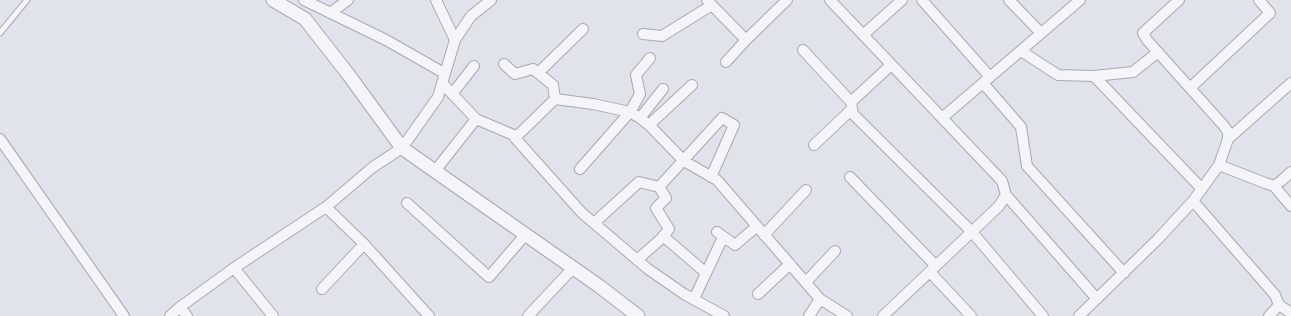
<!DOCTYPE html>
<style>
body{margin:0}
canvas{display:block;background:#e0e3ea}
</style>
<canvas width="1291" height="316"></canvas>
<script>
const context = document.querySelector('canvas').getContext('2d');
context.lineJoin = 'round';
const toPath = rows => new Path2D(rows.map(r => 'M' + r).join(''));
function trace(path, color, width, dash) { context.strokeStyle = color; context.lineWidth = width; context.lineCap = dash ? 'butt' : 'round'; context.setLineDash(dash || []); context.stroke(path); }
const service = toPath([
 [0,33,27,0]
]);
const minor = toPath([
 [304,0,386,40,444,73],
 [436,0,455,40],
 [707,0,746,40,787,0],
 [830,0,1002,181,1006,195,999,206,883,316],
 [922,0,990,77],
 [1009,0,1041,33],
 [1179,0,1143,33,1147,40,1224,126,1228,132,1228,139,1219,165],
 [330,13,348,0],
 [643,34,662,36,712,5],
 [863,35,902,0],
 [803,50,851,102],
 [1021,51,1058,75,1094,76,1133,72,1158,52],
 [726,62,746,40],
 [504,64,515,74,533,69,553,85,555,99],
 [891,65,851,102,853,114,972,232,1043,316],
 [538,73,583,29],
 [1094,76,1202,189],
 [442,83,476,119,516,136],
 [983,83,1021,127,1027,166,1124,273],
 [1190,88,1270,13,1259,0],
 [452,94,474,66],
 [640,118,663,89],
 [942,118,1080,0],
 [649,125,692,85],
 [0,139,124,316],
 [1228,139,1291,83],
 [814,145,852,109],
 [580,169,630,112,640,94,636,75,650,58],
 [435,171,476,119],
 [850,177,936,266],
 [1274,186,1291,206],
 [659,187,722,118,734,125,711,177],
 [1006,195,1097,299],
 [1193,201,1275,295,1279,305,1291,313],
 [407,203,489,277,525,235],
 [326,207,364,244,429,316],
 [594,223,639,182,659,187,666,198,656,208,669,229,662,238,637,260],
 [717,232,735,245,756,227],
 [764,235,806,190],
 [663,236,706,273],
 [234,268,273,316],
 [930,272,971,316],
 [806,282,835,251],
 [322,289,364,244],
 [758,294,790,264],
 [694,299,723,237],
 [170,316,180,307],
 [187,316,180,307,234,268,326,207,373,167,402,148,438,97,455,40,471,16,491,0],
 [528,316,573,268],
 [724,316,684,294,648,269,582,213,515,138,555,99,593,104,630,112,640,118,649,125,684,161,717,180,820,299,847,316],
 [809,316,820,299],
 [1079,316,1158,239,1193,201,1219,165,1265,183,1274,186,1281,181,1291,172],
 [1269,316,1279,305]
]);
const tertiary = toPath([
 [273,0,305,19,348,74,402,148,599,286,638,316]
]);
trace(service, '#a5a9b4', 7);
trace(minor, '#a5a9b4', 12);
trace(tertiary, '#a5a9b4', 15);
trace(service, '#f3f5f8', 5);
trace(minor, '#f3f5f8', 10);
trace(tertiary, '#f3f5f8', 13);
</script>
